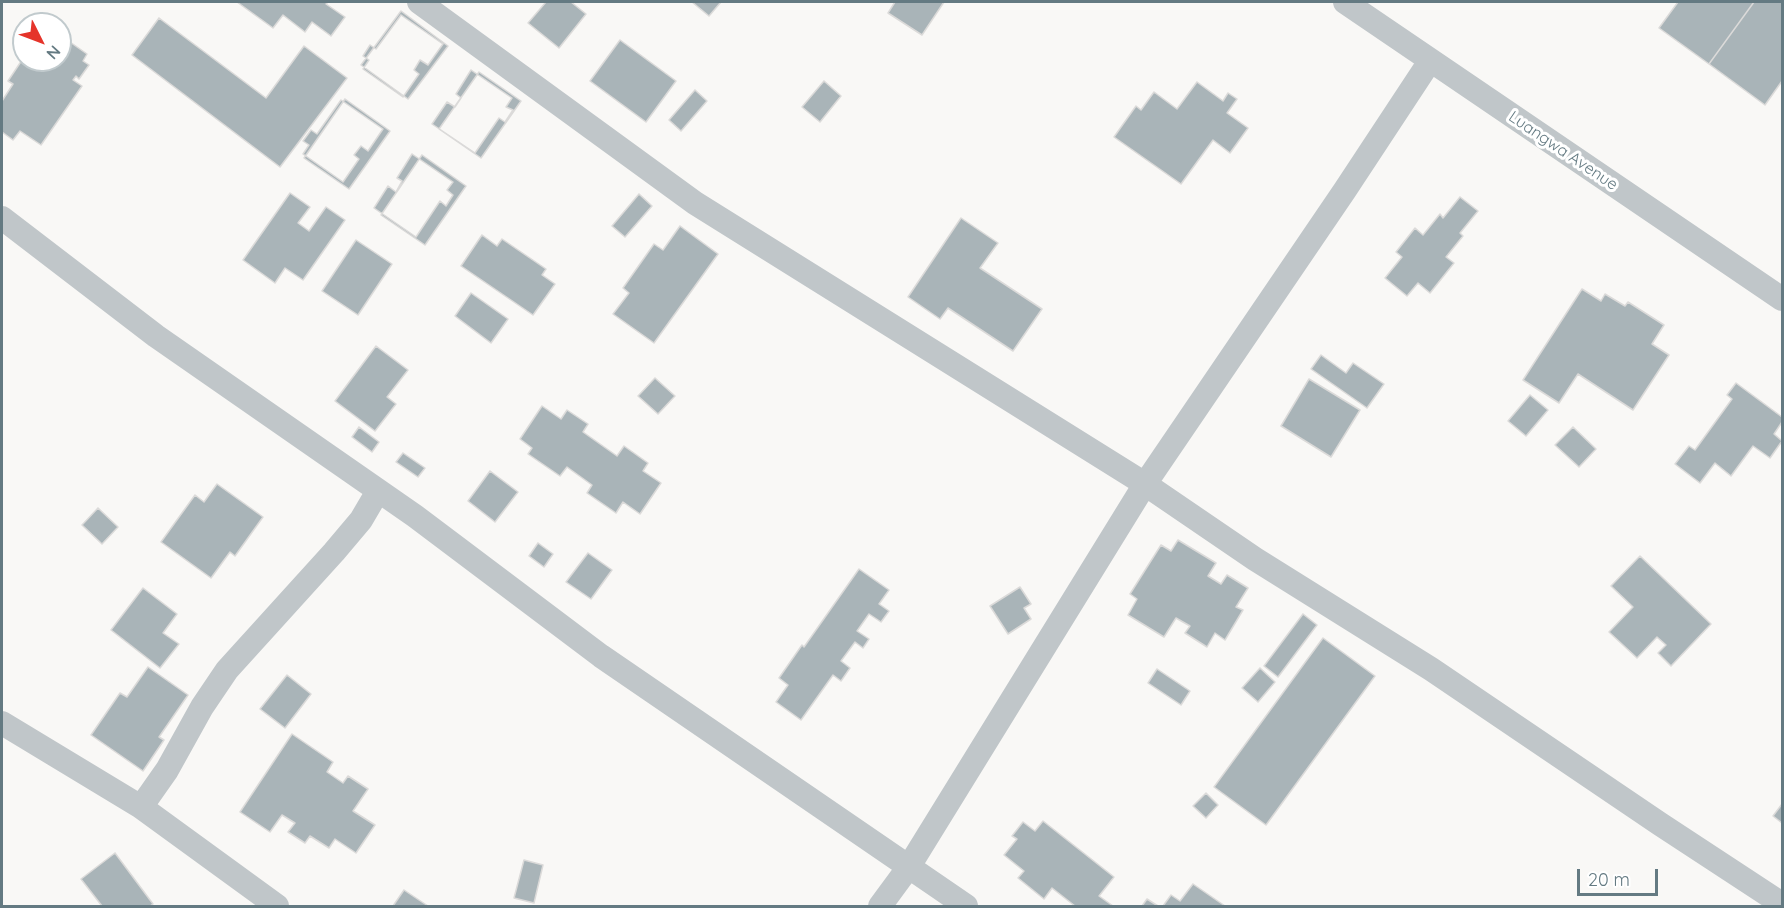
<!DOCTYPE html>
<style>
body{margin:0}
#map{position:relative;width:1784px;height:908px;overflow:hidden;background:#f9f8f6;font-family:Quicksand,sans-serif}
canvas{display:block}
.frame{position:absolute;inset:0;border:3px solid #647a82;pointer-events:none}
.north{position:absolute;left:12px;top:12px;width:60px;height:60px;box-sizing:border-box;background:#fff;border:2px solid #c1cacd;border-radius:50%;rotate:132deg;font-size:16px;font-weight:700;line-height:24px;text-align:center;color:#647a82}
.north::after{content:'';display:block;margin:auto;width:21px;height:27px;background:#e5342a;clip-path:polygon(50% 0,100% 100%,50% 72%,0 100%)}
.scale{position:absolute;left:1577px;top:869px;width:81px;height:27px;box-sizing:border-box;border:3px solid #647a82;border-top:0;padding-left:8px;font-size:18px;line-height:21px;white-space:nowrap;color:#647a82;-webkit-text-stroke:4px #fff;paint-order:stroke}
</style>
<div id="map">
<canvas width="1784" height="908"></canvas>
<div class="frame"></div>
<div class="north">N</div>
<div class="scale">20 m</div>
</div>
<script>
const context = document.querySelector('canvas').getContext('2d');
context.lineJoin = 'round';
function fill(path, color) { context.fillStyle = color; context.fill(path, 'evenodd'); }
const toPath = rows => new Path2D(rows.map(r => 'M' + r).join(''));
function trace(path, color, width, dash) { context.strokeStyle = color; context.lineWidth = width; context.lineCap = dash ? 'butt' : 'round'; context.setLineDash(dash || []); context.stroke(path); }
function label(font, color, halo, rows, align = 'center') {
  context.font = font + ' Quicksand,sans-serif'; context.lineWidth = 6; context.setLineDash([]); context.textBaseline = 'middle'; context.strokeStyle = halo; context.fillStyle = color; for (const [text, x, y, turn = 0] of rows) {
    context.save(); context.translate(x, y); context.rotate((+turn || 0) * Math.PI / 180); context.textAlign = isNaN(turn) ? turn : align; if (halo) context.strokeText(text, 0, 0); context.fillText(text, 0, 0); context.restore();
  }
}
const building = toPath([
 [237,2,328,2,326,4,345,17,331,36,312,22,305,32,283,15,273,28,237,2],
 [546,2,571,2,586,14,559,48,528,23,546,2],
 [692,2,721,2,709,16,692,2],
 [895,2,944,2,922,35,888,13,895,2],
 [1678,2,1754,2,1709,64,1659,28,1678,2],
 [1754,2,1782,2,1782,81,1765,105,1709,64,1754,2],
 [401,11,448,46,408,99,361,65,401,11],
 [401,15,443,44,428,65,420,60,414,70,419,74,403,97,363,69,369,60,363,56,370,45,376,49,401,15],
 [159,18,266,98,304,46,347,78,280,167,132,55,159,18],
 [60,35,87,54,83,61,89,65,79,79,76,76,73,80,82,86,41,145,20,131,13,140,2,132,2,101,13,84,8,81,24,57,24,60,60,60,60,35],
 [620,40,676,81,646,122,590,81,620,40],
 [471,70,512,98,506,107,513,110,505,122,499,118,475,153,432,124,447,102,455,107,461,98,456,94,471,70],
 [479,72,521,101,481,158,439,129,479,72],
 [824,81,841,96,820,122,802,107,824,81],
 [1197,82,1223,101,1228,93,1237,99,1227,113,1248,128,1230,153,1213,140,1181,184,1114,137,1136,106,1141,110,1154,92,1177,109,1197,82],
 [695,90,707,101,681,131,669,120,695,90],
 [345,99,390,131,349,189,304,158,345,99],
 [341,100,383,129,368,151,361,146,354,155,359,159,343,182,303,154,309,145,303,141,311,130,317,134,341,100],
 [412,154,453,182,447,190,453,195,446,206,440,201,416,237,374,208,388,186,396,192,402,181,397,178,412,154],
 [422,155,466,186,425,245,381,215,422,155],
 [290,193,310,207,298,223,309,231,326,207,345,220,303,280,285,268,275,283,243,260,290,193],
 [639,194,652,206,625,237,612,226,639,194],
 [1460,197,1478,211,1460,233,1463,236,1446,257,1454,263,1430,293,1418,283,1407,296,1385,278,1402,257,1396,252,1415,228,1423,235,1440,214,1443,218,1460,197],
 [961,218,998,243,980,268,1042,309,1013,351,948,308,940,319,908,297,961,218],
 [680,226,718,254,654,343,613,314,629,293,623,288,654,244,663,250,680,226],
 [482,235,497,246,502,239,546,269,542,275,555,284,533,315,461,266,482,235],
 [356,240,392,264,358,315,322,291,356,240],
 [1582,289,1601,301,1605,294,1625,306,1628,302,1664,325,1652,344,1669,355,1633,410,1578,374,1559,403,1523,380,1582,289],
 [471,293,508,319,491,343,455,316,471,293],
 [376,346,408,370,387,397,396,404,375,431,335,401,376,346],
 [1321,355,1346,373,1353,363,1384,384,1367,408,1311,369,1321,355],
 [655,378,675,396,658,414,638,396,655,378],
 [1309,379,1360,410,1331,457,1281,426,1309,379],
 [1736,383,1782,417,1782,422,1774,434,1782,441,1770,458,1753,446,1731,476,1715,463,1700,483,1675,464,1689,446,1695,450,1732,399,1727,395,1736,383],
 [1530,395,1548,410,1526,436,1508,421,1530,395],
 [542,406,561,419,567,410,588,424,583,432,617,456,624,446,648,463,643,471,661,483,640,514,623,502,616,513,587,493,592,485,567,467,560,476,528,454,532,448,520,439,542,406],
 [359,427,379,442,372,452,352,437,359,427],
 [1573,427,1596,449,1579,467,1555,445,1573,427],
 [403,453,425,468,418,477,396,462,403,453],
 [490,471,518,492,495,522,468,501,490,471],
 [217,484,263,517,235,556,230,552,211,578,161,542,195,495,204,502,217,484],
 [98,508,118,527,102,544,82,525,98,508],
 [1178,540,1216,563,1208,576,1221,584,1227,575,1248,588,1236,607,1243,610,1225,640,1215,633,1207,647,1185,633,1190,626,1176,618,1164,637,1128,615,1137,599,1130,594,1161,545,1171,551,1178,540],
 [538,543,553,554,544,567,529,556,538,543],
 [588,553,612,570,591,599,566,582,588,553],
 [1640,556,1711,624,1671,666,1658,653,1666,645,1657,637,1637,658,1609,632,1633,607,1611,586,1640,556],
 [859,569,889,590,879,604,889,611,881,622,869,614,857,631,869,639,863,648,855,642,841,661,850,668,841,681,833,675,801,720,776,702,788,685,779,678,802,645,804,647,859,569],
 [1020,587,1031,604,1024,608,1031,619,1008,634,990,606,1020,587],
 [143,588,177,614,163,633,179,644,160,668,111,630,143,588],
 [1303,614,1317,625,1278,677,1264,666,1303,614],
 [1323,638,1375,676,1266,825,1214,787,1323,638],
 [148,667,188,695,159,737,164,740,143,771,91,735,120,693,127,697,148,667],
 [1260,668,1275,682,1258,702,1242,688,1260,668],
 [1157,669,1190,691,1181,705,1148,683,1157,669],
 [287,675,311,694,285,728,260,709,287,675],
 [292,734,333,762,327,772,343,783,348,776,368,789,353,811,375,825,356,853,335,839,329,848,310,836,305,843,288,832,295,823,282,815,270,832,240,812,292,734],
 [1206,793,1218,805,1206,818,1193,806,1206,793],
 [1782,804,1782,823,1773,816,1782,804],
 [1043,821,1114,877,1099,896,1113,906,1075,906,1052,888,1044,899,1018,878,1024,871,1004,855,1017,839,1012,836,1023,822,1035,831,1043,821],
 [115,853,153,904,150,906,102,906,81,879,115,853],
 [524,860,543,865,534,903,514,898,524,860],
 [1193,884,1225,906,1163,906,1171,895,1180,901,1193,884],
 [404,890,428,906,393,906,404,890],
 [1147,899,1158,906,1142,906,1147,899]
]);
const street = toPath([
 [419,2,695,203,1145,484,1255,559,1431,669,1660,824,1782,904],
 [1345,2,1782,299],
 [2,218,156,336,415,516,601,656,966,906],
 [2,723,141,807,277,906],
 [141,807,167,770,202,707,227,670,334,552,361,520,378,491],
 [880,906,908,868,1145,484,1345,190,1430,61]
]);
const streetNames = [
 ["Luangwa Avenue",1563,151,34]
];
fill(building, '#a9b4b8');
trace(building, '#dbdad9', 1.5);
trace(street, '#c0c6c9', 24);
label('16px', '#647a82', '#fff', streetNames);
</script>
